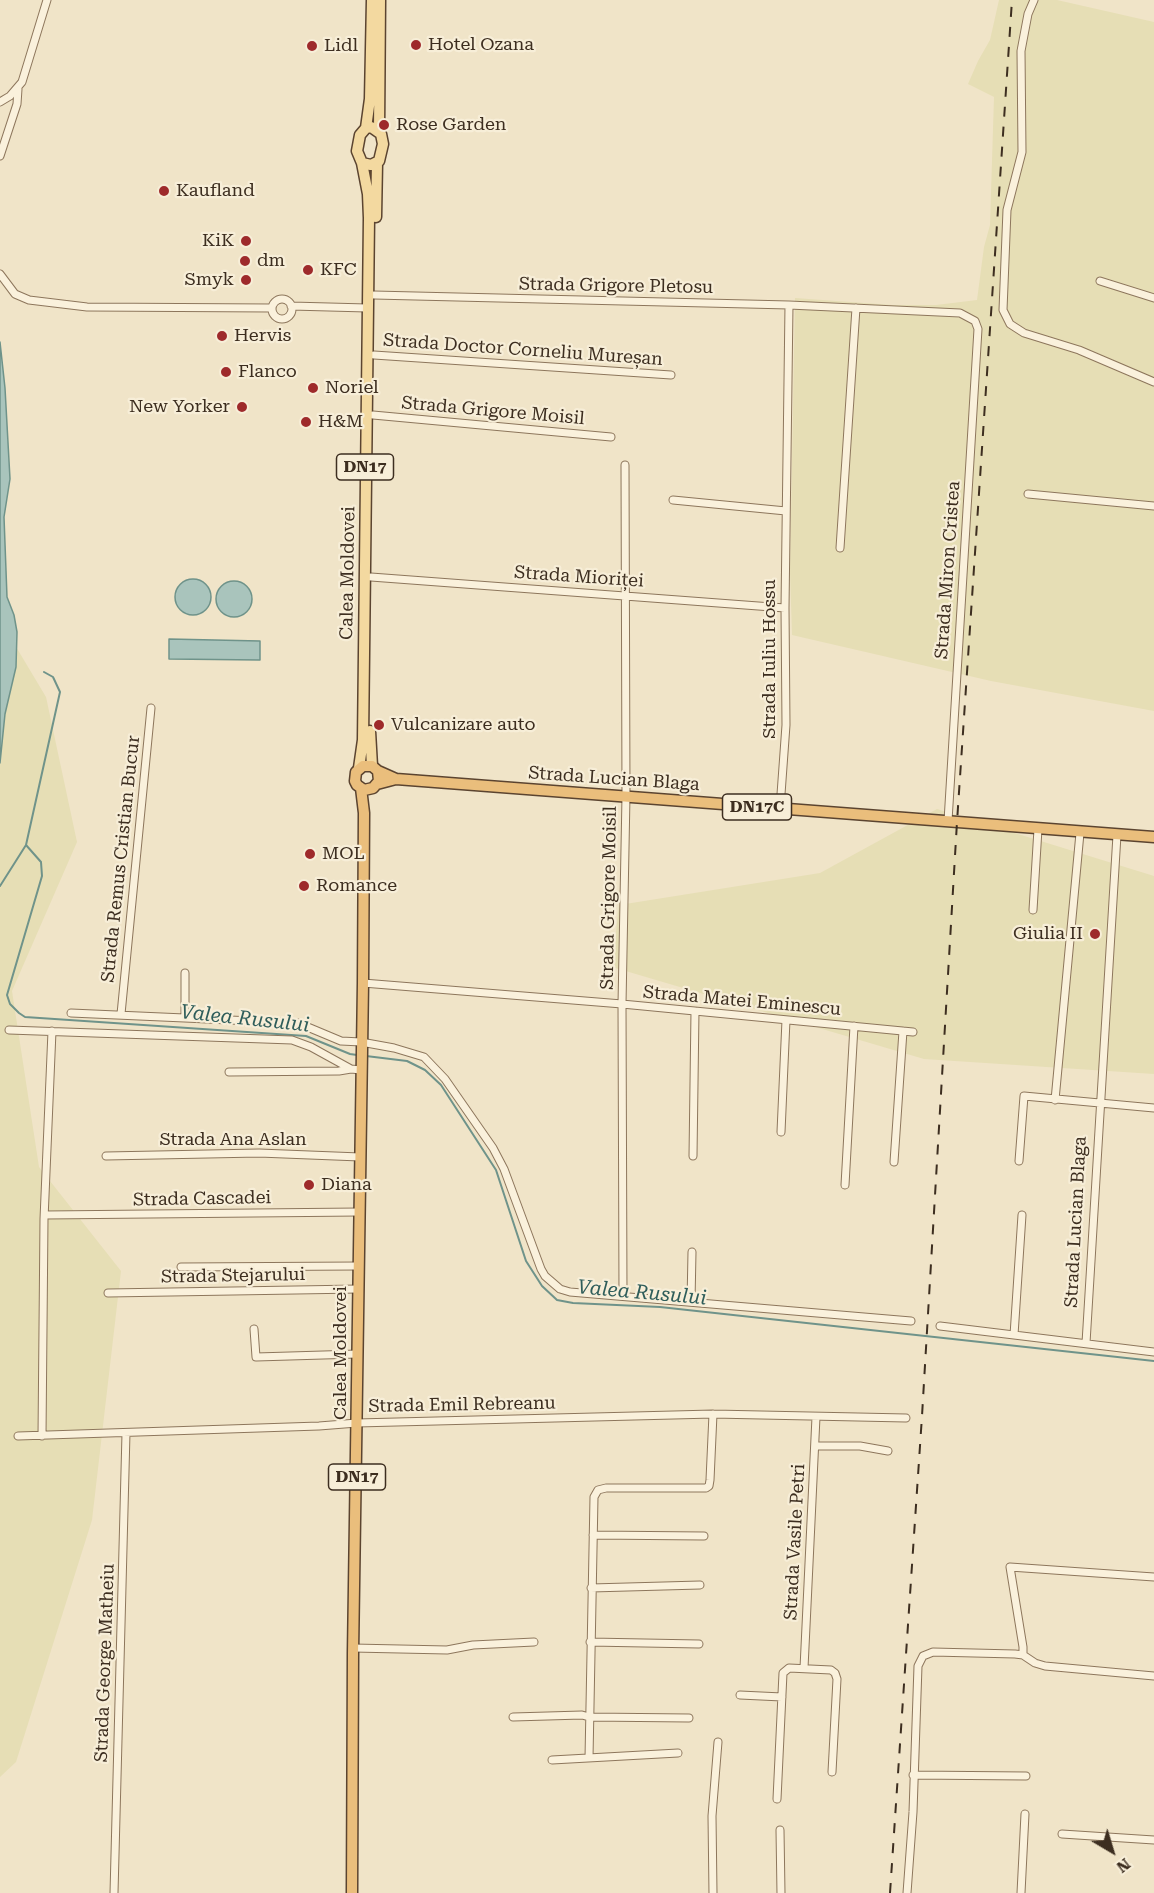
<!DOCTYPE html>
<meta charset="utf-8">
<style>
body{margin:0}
#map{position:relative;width:1154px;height:1893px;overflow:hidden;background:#f0e4c8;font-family:"Roboto Serif",serif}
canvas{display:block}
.north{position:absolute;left:1082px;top:1821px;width:60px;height:60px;-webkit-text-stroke:4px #f7eed8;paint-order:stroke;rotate:142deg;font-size:16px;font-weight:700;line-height:24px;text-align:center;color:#3d2e20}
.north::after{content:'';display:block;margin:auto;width:21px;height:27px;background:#3d2e20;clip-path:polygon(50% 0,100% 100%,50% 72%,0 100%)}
</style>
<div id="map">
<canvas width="1154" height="1893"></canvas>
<div class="north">N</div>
</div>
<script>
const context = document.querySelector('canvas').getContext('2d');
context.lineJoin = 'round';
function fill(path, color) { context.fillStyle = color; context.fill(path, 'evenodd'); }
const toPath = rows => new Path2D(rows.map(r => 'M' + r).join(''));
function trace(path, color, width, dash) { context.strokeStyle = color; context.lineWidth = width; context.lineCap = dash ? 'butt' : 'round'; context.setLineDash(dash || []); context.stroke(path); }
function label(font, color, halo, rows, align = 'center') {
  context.font = font + ' "Roboto Serif",serif'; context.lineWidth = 4.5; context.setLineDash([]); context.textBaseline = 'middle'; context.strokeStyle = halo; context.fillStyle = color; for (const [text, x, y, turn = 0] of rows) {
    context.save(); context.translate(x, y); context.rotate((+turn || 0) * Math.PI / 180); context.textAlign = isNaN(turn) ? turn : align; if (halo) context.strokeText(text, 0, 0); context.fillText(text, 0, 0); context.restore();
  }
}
const farmland = toPath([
 [999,0,1057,0,1154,22,1154,711,991,681,792,635,790,571,795,298,892,305,936,305,977,300,984,247,990,225,994,97,968,84,978,61,990,40],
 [0,620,46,697,77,842,12,991,39,1167,121,1271,92,1520,16,1762,0,1777],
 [937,809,1154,876,1154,1074,924,1059,612,967,619,905,820,873]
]);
const water = toPath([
 [0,342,5,388,10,479,4,517,7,597,14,615,17,632,16,667,5,714,0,763,0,342],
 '175 597a18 18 0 1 1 36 0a18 18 0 1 1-36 0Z',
 '216 599a18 18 0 1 1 36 0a18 18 0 1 1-36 0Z',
 [169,639,260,641,260,660,169,659,169,639]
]);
const stream = toPath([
 [26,845,41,862,42,876,7,995,10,1004,19,1013,25,1017,306,1036,350,1054,357,1055],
 [0,886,26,845,60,692,53,677,44,672],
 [366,1056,407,1061,425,1070,441,1085,496,1170,526,1261,542,1286,557,1300,573,1303,660,1307,1154,1361]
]);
const minor = toPath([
 [1034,0,1028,14,1021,51,1022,152,1007,210,1003,310,1010,324,1024,333,1079,350,1154,382],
 [0,102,10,96,22,82,47,0],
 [0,156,17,104,18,89],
 [0,274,15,294,29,300,87,307,272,308],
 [1100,281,1154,298],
 [374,295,789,305,960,313,975,321,978,329,948,821],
 '272 309a10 10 0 1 1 20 0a10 10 0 1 1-20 0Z',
 [291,306,367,308],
 [374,355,671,375],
 [373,415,611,437],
 [1028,494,1154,506],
 [673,500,786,511],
 [840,548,856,308],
 [371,577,785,608],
 [780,808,786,725,785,608,789,305],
 [1033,910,1038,829],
 [363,983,622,1004,913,1032],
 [71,1013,298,1023,341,1041,361,1042,394,1048,424,1057,445,1079,493,1148,504,1169,541,1269,545,1276,560,1289,570,1292,911,1321],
 [121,1014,151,708],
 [185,1016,185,973],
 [9,1030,292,1040,311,1047,351,1069,361,1070],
 [229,1072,339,1071,351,1069],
 [1055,1100,1080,833],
 [781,1132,786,1020],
 [106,1156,259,1153,360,1157],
 [693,1156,695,1011],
 [1019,1161,1024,1096,1154,1108],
 [894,1162,903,1031],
 [845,1185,854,1026],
 [45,1215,359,1212],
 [181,1267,359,1266],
 [108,1293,358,1289],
 [623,1296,622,1004,626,796,625,465],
 [691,1302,692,1252],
 [940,1326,1154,1352],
 [254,1329,256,1357,357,1354],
 [1014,1335,1022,1215],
 [1086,1343,1117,835],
 [18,1436,319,1426,357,1423,713,1414,906,1418],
 [42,1436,44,1219,52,1031],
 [815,1446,860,1446,888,1451],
 [593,1535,704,1536],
 [591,1588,700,1585],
 [590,1642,699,1644],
 [353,1648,447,1650,473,1645,534,1642],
 [1023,1655,1023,1647,1010,1567,1154,1577],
 [804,1668,816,1417],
 [740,1695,782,1697],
 [513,1717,582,1715,589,1717,689,1718],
 [589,1758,594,1497,598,1490,606,1488,706,1488,709,1486,710,1480,713,1414],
 [552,1760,678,1753],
 [913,1775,1026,1776],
 [777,1799,783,1673,789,1668,831,1670,835,1673,837,1679,832,1772],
 [780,1830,781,1893],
 [1062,1834,1154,1840],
 [114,1893,126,1433],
 [713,1893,712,1816,718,1742],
 [907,1893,913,1812,918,1666,923,1656,933,1652,1015,1654,1023,1655,1035,1663,1045,1666,1154,1676],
 [1021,1893,1025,1814]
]);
const primary = toPath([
 [371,127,381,134,383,144,379,161,371,165,362,163,357,151,360,135,366,128,371,127],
 [366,128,370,99,372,0],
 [379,131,380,0],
 [376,217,377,163],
 [370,731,372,766],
 [359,768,363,740,369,218,368,194,362,163]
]);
const trunk = toPath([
 [378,771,379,781,373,788,364,790,357,785,355,781,356,772,363,766,372,766,378,771,396,779],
 [377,784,396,779,1154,837],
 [352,1893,353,1653,363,983,364,813,361,788]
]);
const rail = toPath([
 [890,1893,922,1416,957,822,1012,0]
]);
const markers = [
 [416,45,6,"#9e2a2b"],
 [312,46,6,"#9e2a2b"],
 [384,125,6,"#9e2a2b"],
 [164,191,6,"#9e2a2b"],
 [246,241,6,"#9e2a2b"],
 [245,261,6,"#9e2a2b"],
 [308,270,6,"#9e2a2b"],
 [246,280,6,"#9e2a2b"],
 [222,336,6,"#9e2a2b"],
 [226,372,6,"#9e2a2b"],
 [313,388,6,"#9e2a2b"],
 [242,407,6,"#9e2a2b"],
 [306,422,6,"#9e2a2b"],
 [379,725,6,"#9e2a2b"],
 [310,854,6,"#9e2a2b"],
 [304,886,6,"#9e2a2b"],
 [1095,934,6,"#9e2a2b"],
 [309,1185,6,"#9e2a2b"]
];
const shields = [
 [365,467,57],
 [757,807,69],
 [357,1477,57]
];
const shieldNames = [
 ["DN17",365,467],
 ["DN17C",757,807],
 ["DN17",357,1477]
];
const poiNames = [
 ["Hotel Ozana",428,45],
 ["Lidl",324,46],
 ["Rose Garden",396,125],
 ["Kaufland",176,191],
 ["KiK",234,241,"right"],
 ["dm",257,261],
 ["KFC",320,270],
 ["Smyk",234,280,"right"],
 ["Hervis",234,336],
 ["Flanco",238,372],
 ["Noriel",325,388],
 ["New Yorker",230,407,"right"],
 ["H&M",318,422],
 ["Vulcanizare auto",391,725],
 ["MOL",322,854],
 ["Romance",316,886],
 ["Giulia II",1083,934,"right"],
 ["Diana",321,1185]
];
const streetNames = [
 ["Strada Grigore Pletosu",616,286,1],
 ["Strada Doctor Corneliu Mureșan",523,350,4],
 ["Strada Grigore Moisil",493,411,5],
 ["Strada Miron Cristea",948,570,-86],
 ["Calea Moldovei",348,573,-89],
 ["Strada Mioriței",579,577,4],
 ["Strada Iuliu Hossu",770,659,-90],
 ["Strada Lucian Blaga",614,779,4],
 ["Strada Remus Cristian Bucur",121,859,-84],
 ["Strada Grigore Moisil",609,898,-89],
 ["Strada Matei Eminescu",742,1001,5],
 ["Strada Ana Aslan",233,1140],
 ["Strada Cascadei",202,1199,-1],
 ["Strada Lucian Blaga",1076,1222,-87],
 ["Strada Stejarului",233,1276,-1],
 ["Calea Moldovei",341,1353,-90],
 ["Strada Emil Rebreanu",462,1405,-1],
 ["Strada Vasile Petri",795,1542,-87],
 ["Strada George Matheiu",105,1663,-88]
];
const waterNames = [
 ["Valea Rusului",245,1019,6],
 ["Valea Rusului",642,1293,5]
];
fill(farmland, '#e6deb5');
fill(water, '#a9c4bc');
trace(water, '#6f938a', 1.5);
trace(stream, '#6f938a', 2);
trace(minor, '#8d765c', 9);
trace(primary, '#5b4430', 13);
trace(trunk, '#5b4430', 13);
trace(minor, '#faf1dc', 7);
trace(primary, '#f3d9a0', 10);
trace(trunk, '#eabe7c', 10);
trace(rail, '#3d2e20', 2, [10, 10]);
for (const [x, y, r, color] of markers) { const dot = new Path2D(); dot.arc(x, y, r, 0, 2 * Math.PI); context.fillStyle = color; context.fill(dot); trace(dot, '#f7eed8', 2); }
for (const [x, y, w] of shields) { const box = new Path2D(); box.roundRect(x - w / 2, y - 13, w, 26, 4.5); context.fillStyle = '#f7eed8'; context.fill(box); trace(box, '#3d2e20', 1.5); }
label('bold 16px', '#3d2e20', null, shieldNames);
label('18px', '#3d2e20', '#f7eed8', poiNames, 'left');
label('18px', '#3d2e20', '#f7eed8', streetNames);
label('italic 20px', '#2f5d5a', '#f7eed8', waterNames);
</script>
